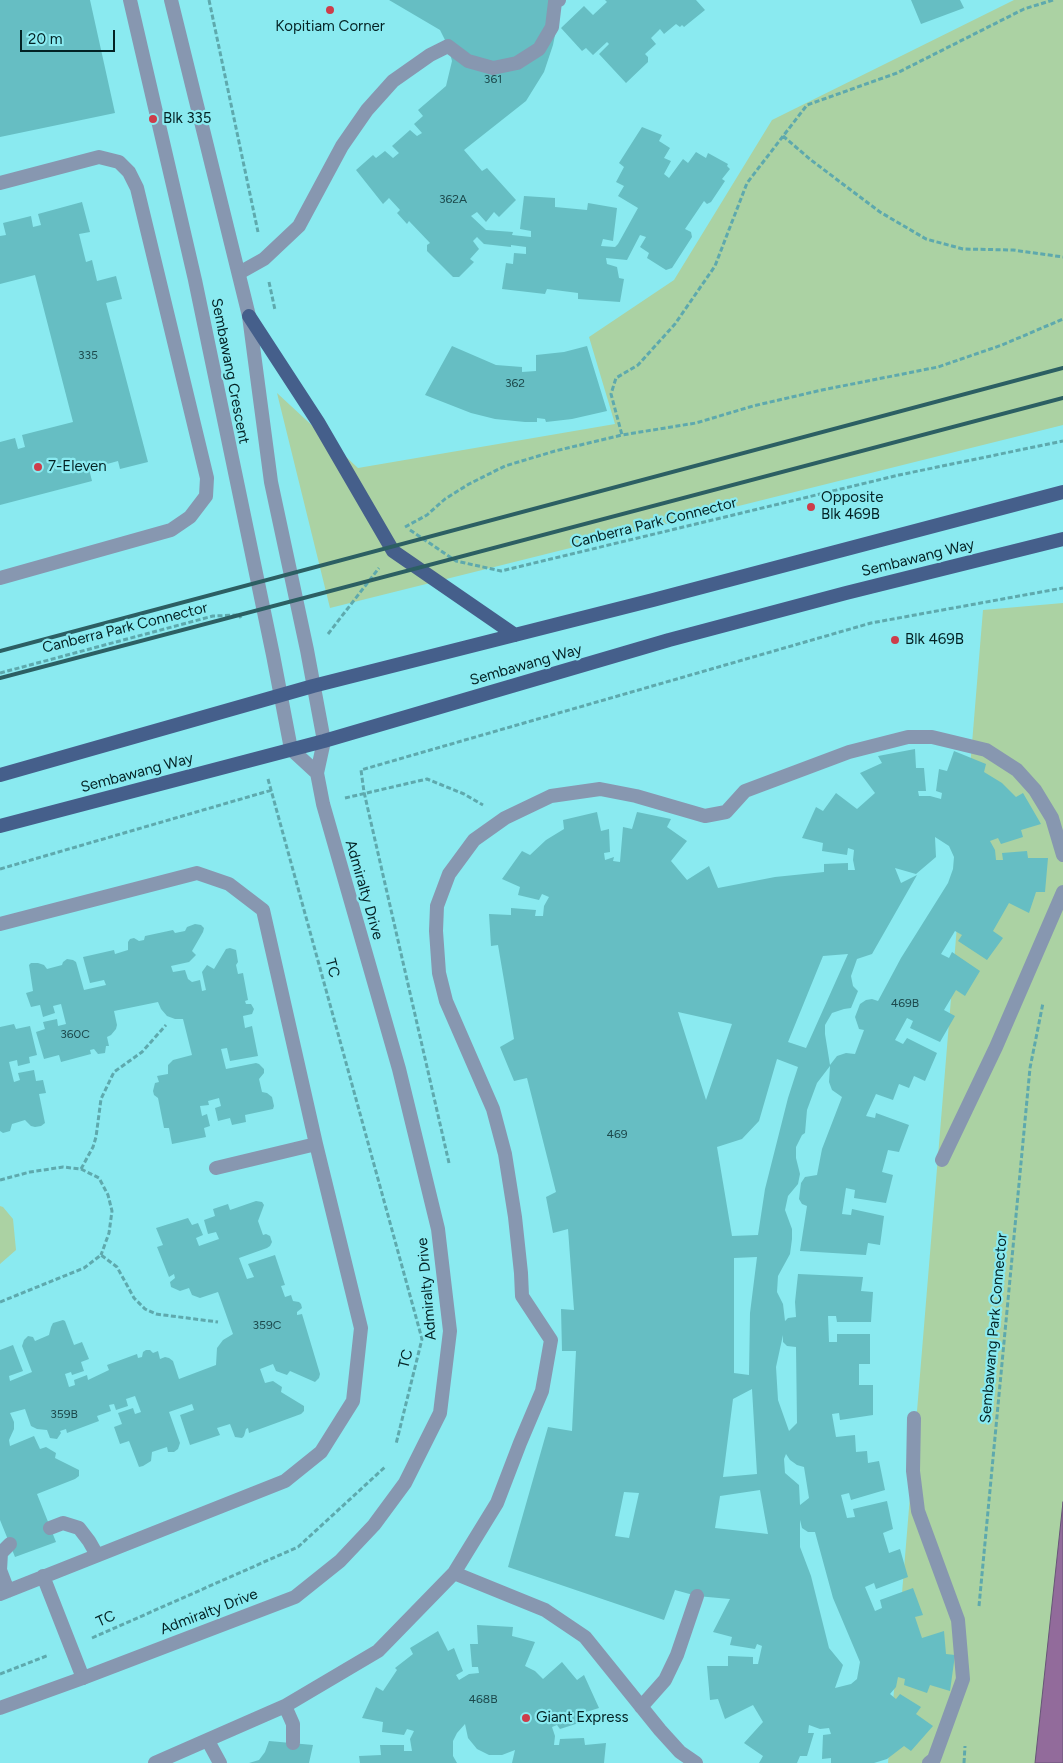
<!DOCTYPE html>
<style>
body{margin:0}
#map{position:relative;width:1063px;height:1763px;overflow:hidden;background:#8aeaf0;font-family:Figtree,sans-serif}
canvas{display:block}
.scale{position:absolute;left:20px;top:30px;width:95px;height:22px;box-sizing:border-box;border:2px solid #032224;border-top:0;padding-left:6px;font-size:15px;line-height:18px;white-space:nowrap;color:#032224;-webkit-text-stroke:4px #8aeaf0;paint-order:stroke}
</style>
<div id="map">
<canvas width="1063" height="1763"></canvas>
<div class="scale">20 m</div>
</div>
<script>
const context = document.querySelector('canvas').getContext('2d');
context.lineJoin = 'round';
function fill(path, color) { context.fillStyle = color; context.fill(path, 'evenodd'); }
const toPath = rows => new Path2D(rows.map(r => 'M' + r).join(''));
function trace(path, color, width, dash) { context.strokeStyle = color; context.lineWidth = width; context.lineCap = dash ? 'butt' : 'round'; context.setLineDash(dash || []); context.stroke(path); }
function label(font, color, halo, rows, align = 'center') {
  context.font = font + ' Figtree,sans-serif'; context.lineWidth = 4.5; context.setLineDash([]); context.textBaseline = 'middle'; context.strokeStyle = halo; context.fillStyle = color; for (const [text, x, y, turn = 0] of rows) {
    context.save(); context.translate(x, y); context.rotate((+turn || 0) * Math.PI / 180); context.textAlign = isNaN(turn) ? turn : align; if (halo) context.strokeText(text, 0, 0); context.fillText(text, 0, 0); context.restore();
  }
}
const green = toPath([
 [1014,0,1063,0,1063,425,330,608,277,393,358,468,615,424,589,337,674,280,772,120],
 [1063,603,1063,1536,1042,1763,888,1763,983,610],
 [0,1206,3,1207,13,1219,16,1250,0,1264]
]);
const water = toPath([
 [1063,1502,1063,1763,1035,1763,1063,1502]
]);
const building = toPath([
 [0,0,90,0,115,113,0,137],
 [389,0,555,0,558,20,553,45,544,72,526,101,464,150,482,171,487,168,516,200,499,217,494,212,486,222,477,212,471,216,486,230,513,232,512,235,531,237,531,231,520,229,524,196,555,198,555,207,587,210,588,203,617,208,613,241,603,239,601,246,615,247,618,244,638,208,618,196,624,186,616,182,624,167,619,163,642,127,662,135,659,141,670,148,664,158,671,161,664,174,669,178,683,159,688,163,696,152,706,158,708,153,728,164,727,166,730,169,722,179,725,181,711,202,707,204,704,201,685,229,691,232,692,237,672,268,666,270,647,258,649,253,640,247,646,237,640,235,627,260,606,258,607,264,617,267,619,278,624,279,620,302,578,299,578,293,547,289,545,294,502,289,506,263,513,264,514,253,526,254,526,247,511,245,511,247,484,244,477,237,473,241,479,249,470,259,474,262,459,277,453,277,427,251,427,245,430,243,409,221,407,224,397,213,400,210,389,198,383,204,356,170,373,155,376,158,385,151,393,158,399,153,392,146,410,130,417,136,422,133,414,124,423,116,418,110,446,86,452,61,448,46,440,30],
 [605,0,696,0,705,10,684,27,682,25,680,27,676,24,664,34,660,29,651,38,656,44,645,54,648,57,648,62,626,83,599,54,609,44,607,42,593,55,586,48,582,51,561,28,584,6,593,15,607,2],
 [911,0,960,0,964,8,921,24],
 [82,202,90,232,79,234,86,262,92,260,97,281,116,276,122,299,106,303,148,462,120,469,118,461,89,469,92,481,0,505,0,442,15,438,18,449,25,447,22,435,73,422,35,275,0,284,0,236,6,235,3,223,31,216,33,227,41,225,38,214],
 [452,346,496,365,522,367,522,372,536,371,536,355,564,352,587,346,607,411,572,419,546,422,545,419,537,418,537,422,525,422,495,419,471,413,425,395],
 [915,749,916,768,924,768,926,791,918,791,919,796,930,796,941,799,942,793,936,791,939,769,947,771,954,751,986,764,984,772,1002,783,1016,797,1023,793,1041,824,1021,830,1023,837,1001,844,998,838,990,841,995,850,996,860,1003,860,1002,853,1027,851,1028,858,1048,858,1045,892,1036,892,1029,913,1009,903,993,931,1003,938,987,960,958,941,962,935,955,931,941,954,949,958,952,952,980,971,965,996,956,990,944,1010,955,1016,940,1042,910,1028,913,1021,907,1018,895,1040,903,1044,907,1038,937,1053,925,1081,914,1076,909,1088,899,1084,893,1100,876,1094,866,1116,875,1118,876,1113,909,1125,899,1152,888,1150,882,1172,893,1175,886,1203,854,1198,855,1190,846,1188,842,1214,851,1215,852,1209,884,1216,880,1245,868,1243,866,1255,800,1251,807,1206,802,1204,799,1199,801,1183,805,1177,817,1175,822,1149,842,1097,832,1090,829,1082,830,1066,817,1083,807,1110,805,1133,802,1135,796,1147,796,1158,800,1174,798,1184,788,1196,785,1210,792,1229,792,1239,790,1254,778,1276,777,1292,783,1304,785,1321,788,1318,796,1317,795,1302,798,1274,863,1277,861,1291,873,1292,871,1322,837,1322,836,1316,828,1316,829,1342,837,1342,837,1334,870,1334,870,1364,859,1364,859,1385,873,1385,873,1415,840,1420,839,1413,832,1414,836,1437,855,1435,856,1452,867,1451,868,1463,879,1461,885,1490,851,1500,849,1493,841,1495,847,1518,855,1517,853,1509,887,1501,893,1529,883,1533,889,1553,900,1549,908,1577,876,1589,874,1583,865,1587,875,1611,882,1608,880,1600,913,1588,923,1615,915,1617,922,1638,944,1631,946,1654,955,1655,950,1691,930,1685,927,1693,904,1685,905,1679,898,1677,896,1687,890,1694,896,1699,900,1694,921,1707,916,1714,933,1726,911,1751,904,1746,887,1759,874,1763,831,1763,831,1758,822,1759,823,1735,831,1734,829,1728,820,1729,809,1725,808,1733,814,1733,807,1756,800,1756,797,1763,759,1763,763,1756,744,1743,763,1722,753,1705,725,1719,718,1699,710,1700,707,1666,728,1666,728,1656,753,1657,753,1664,758,1664,762,1646,757,1644,755,1649,730,1645,732,1637,713,1632,730,1599,697,1596,675,1590,664,1620,508,1567,548,1427,572,1431,576,1351,562,1351,561,1309,574,1310,568,1229,553,1233,546,1197,556,1192,527,1078,514,1081,500,1047,514,1039,498,945,491,946,489,914,511,915,511,908,536,910,535,916,543,916,544,906,549,897,542,894,539,900,518,895,520,887,502,879,522,851,530,855,546,840,564,829,563,820,597,812,601,831,609,829,610,852,604,853,605,860,614,857,613,861,620,862,623,827,632,829,637,812,671,819,667,827,687,841,671,861,687,880,709,866,718,888,775,877,824,872,824,864,848,863,848,870,855,870,853,860,854,850,848,848,847,855,822,851,823,843,802,838,816,807,823,811,836,793,857,809,875,793,860,773,882,763,878,756],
 [935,837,949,846,954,857,953,869,948,883,901,958,878,1001,872,999,866,1000,860,1004,855,1017,859,1029,864,1030,855,1054,846,1053,837,1056,830,1065,825,1034,825,1025,832,1013,844,1009,851,1008,858,991,853,986,851,976,857,959,872,954,917,875,901,883,895,868,916,874,936,857],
 [848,954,806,1048,788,1042,823,956],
 [678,1012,732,1024,706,1100],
 [777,1059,798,1067,788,1098,765,1189,758,1235,732,1236,717,1147,742,1139,759,1121],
 [757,1257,750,1313,749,1375,734,1373,734,1258],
 [783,1335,783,1342,787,1346,796,1347,797,1423,789,1431,778,1400,776,1367],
 [752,1389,757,1474,723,1477,733,1399],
 [786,1454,790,1460,797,1465,804,1467,809,1498,800,1505,799,1485,785,1473,784,1459],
 [760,1490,768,1534,715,1528,720,1496],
 [624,1492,639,1493,629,1538,615,1536],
 [800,1520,802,1528,808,1532,815,1532,833,1598,860,1662,857,1679,851,1684,835,1688,843,1665,829,1648,811,1576,800,1547],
 [195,924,201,925,204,928,203,932,192,951,196,955,189,962,171,966,173,972,185,970,188,979,192,982,200,980,202,991,206,990,202,972,207,965,214,969,226,949,230,948,236,950,238,962,236,965,238,974,243,973,248,1000,245,1001,246,1004,251,1004,254,1009,252,1014,243,1016,245,1028,252,1026,258,1056,230,1061,227,1048,221,1049,226,1069,256,1063,259,1064,264,1069,264,1073,259,1079,262,1092,267,1093,272,1097,274,1106,273,1109,245,1115,246,1122,232,1125,230,1118,218,1121,215,1108,221,1106,219,1098,208,1101,209,1105,200,1106,202,1116,207,1114,210,1126,204,1128,206,1137,172,1144,169,1128,164,1128,158,1098,154,1095,153,1091,155,1083,159,1082,157,1076,168,1074,168,1065,173,1060,192,1055,183,1019,175,1019,167,1016,161,1009,158,1002,114,1011,117,1025,116,1029,111,1035,107,1037,109,1046,106,1046,105,1053,98,1054,94,1049,90,1050,91,1054,61,1062,59,1055,44,1059,36,1032,45,1029,43,1022,57,1019,58,1026,66,1024,61,1004,53,1006,55,1013,43,1017,40,1005,31,1007,26,993,33,991,29,965,31,963,38,963,44,965,47,969,62,965,63,962,67,959,73,960,76,962,84,990,106,985,104,980,90,983,83,957,114,950,115,954,128,950,128,942,130,939,134,938,139,941,144,940,145,936,173,930,175,933,185,931,187,927],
 [14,1024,16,1029,30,1026,37,1055,29,1057,30,1063,18,1066,17,1060,9,1062,14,1082,20,1080,18,1073,34,1070,36,1081,43,1080,46,1093,39,1094,45,1123,41,1126,35,1127,31,1126,25,1120,12,1124,10,1131,3,1133,0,1131,0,1027],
 [256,1201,262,1202,264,1205,258,1221,263,1235,266,1234,270,1236,272,1242,270,1246,267,1248,239,1258,247,1279,254,1277,248,1264,275,1255,285,1285,281,1286,285,1297,291,1295,293,1301,299,1302,301,1304,302,1308,297,1312,297,1315,302,1314,320,1374,319,1378,315,1382,290,1371,287,1375,276,1371,273,1364,260,1369,265,1383,273,1381,282,1387,281,1392,304,1406,304,1411,301,1414,249,1433,248,1428,246,1429,244,1436,242,1438,235,1437,230,1424,217,1428,220,1435,190,1445,180,1415,194,1410,192,1404,169,1412,180,1443,178,1449,174,1452,168,1452,167,1447,152,1452,151,1461,143,1466,139,1467,129,1441,120,1444,114,1427,122,1424,118,1413,133,1408,135,1414,141,1412,135,1396,126,1399,128,1406,116,1410,114,1404,109,1405,111,1411,97,1416,99,1421,67,1433,66,1429,60,1431,61,1433,57,1439,50,1438,47,1430,37,1429,31,1426,25,1409,10,1413,14,1422,14,1429,9,1440,10,1446,34,1436,40,1449,46,1447,56,1453,55,1458,79,1470,79,1476,75,1479,37,1494,56,1542,15,1557,0,1520,0,1350,13,1345,23,1371,9,1376,10,1381,32,1372,22,1346,24,1340,28,1336,33,1337,35,1341,49,1335,51,1327,53,1323,63,1320,65,1321,74,1345,82,1342,89,1359,81,1362,84,1371,72,1375,71,1372,65,1374,69,1387,75,1385,74,1380,87,1375,88,1380,109,1370,107,1365,137,1354,138,1358,142,1357,143,1352,146,1350,150,1350,153,1353,158,1351,160,1359,165,1357,169,1358,173,1361,179,1379,216,1365,217,1348,223,1340,233,1334,218,1292,200,1298,192,1295,189,1288,180,1291,171,1287,170,1282,175,1278,174,1274,169,1277,157,1247,163,1245,156,1228,188,1218,192,1225,198,1223,203,1235,196,1238,199,1246,219,1239,216,1232,208,1234,204,1220,215,1216,213,1209,228,1204,230,1210],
 [477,1625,513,1627,512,1636,535,1642,525,1666,535,1671,543,1679,562,1662,577,1680,584,1675,599,1708,580,1714,582,1722,560,1729,557,1725,552,1727,555,1736,554,1745,559,1745,560,1739,584,1738,585,1745,606,1743,604,1763,512,1763,515,1750,502,1755,489,1755,477,1749,468,1738,465,1724,457,1733,453,1741,453,1756,457,1763,360,1763,359,1756,381,1755,380,1745,404,1745,404,1751,412,1751,410,1739,414,1731,407,1729,404,1735,382,1732,383,1722,362,1718,376,1687,383,1691,397,1670,395,1668,413,1654,410,1648,438,1631,448,1651,454,1648,463,1671,456,1675,459,1680,469,1674,479,1673,478,1667,472,1667,470,1644,478,1644],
 [269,1741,313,1745,309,1763,249,1763,259,1760,265,1752]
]);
const path = toPath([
 [209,0,258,232],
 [1053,0,1024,9,897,73,807,105,747,183,715,266,675,324,638,365,616,378,611,394,622,435,696,423,753,406,822,390,938,367,1002,345,1063,319],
 [783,136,811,160,880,212,926,239,963,249,1013,250,1063,257],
 [269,282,275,310],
 [405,527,427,515,445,499,469,484,505,466,555,451,622,435],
 [410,530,456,561,501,571,899,475,1063,441],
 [328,634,379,568],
 [0,673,213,616,239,615,241,618],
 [268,779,422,1339,396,1444],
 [345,798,427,779,464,794,483,805],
 [0,869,272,790],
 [449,1163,364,792,361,770,871,623,1063,588],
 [81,1169,93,1147,96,1137,101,1099,114,1072,142,1052,166,1025],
 [0,1180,30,1172,63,1167,81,1169,99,1178,108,1195,112,1211,109,1233,101,1255],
 [0,1302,84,1268,101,1255,117,1267,134,1298,145,1309,156,1314,218,1322],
 [979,1606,1030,1068,1043,1003],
 [92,1638,298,1547,385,1467],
 [0,1674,49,1655],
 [964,1763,965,1746]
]);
const service = toPath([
 [0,183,99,157,119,162,129,172,137,188,207,478,206,496,190,517,171,530,0,578],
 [239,273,264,259,299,226,342,146,367,110,393,81,430,55,448,46,468,61,493,68,517,63,539,49,552,27,555,2,559,0],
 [0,924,197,873,229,884,263,910,316,1144,361,1328,353,1401,321,1452,285,1481,0,1594],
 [942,1160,996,1047,1063,892],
 [216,1168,316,1144],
 [914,1418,913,1471,918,1511,958,1620,963,1679,934,1759,929,1763],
 [50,1528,63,1523,79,1528,89,1541,97,1555],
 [454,1573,545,1610,585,1637,660,1730,680,1752,696,1763],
 [43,1576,83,1678],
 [8,1591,0,1570,1,1553,10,1544],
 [285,1706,293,1724,293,1743],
 [641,1707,665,1680,677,1655,697,1596],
 [208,1741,220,1763],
 [155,1763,285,1706,378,1651,454,1573,497,1503,520,1443,542,1391,551,1340,522,1296,521,1273,515,1217,505,1154,493,1109,446,1001,439,973,436,931,437,906,449,874,474,840,505,818,551,796,600,789,636,796,705,816,726,812,745,791,849,752,908,737,932,737,986,750,1017,770,1035,790,1052,818,1063,855]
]);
const minor = toPath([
 [130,0,195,280,273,655,291,749,317,773],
 [0,1708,83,1678,295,1597,340,1561,374,1525,405,1483,440,1413,450,1331,438,1229,399,1069,323,804,317,773,324,741,307,650,271,482,249,316,171,0]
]);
const primary = toPath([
 [249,316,318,422,393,551,515,635],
 [0,775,313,686,653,600,1063,492],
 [0,826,324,741,669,640,846,593,1063,539]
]);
const rail = toPath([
 [0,651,1063,368],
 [0,678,1063,398]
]);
const markers = [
 [330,10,5,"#cd3d4a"],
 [153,119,5,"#cd3d4a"],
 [38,467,5,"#cd3d4a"],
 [811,507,5,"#cd3d4a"],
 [895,640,5,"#cd3d4a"],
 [526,1718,5,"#cd3d4a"]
];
const numberNames = [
 ["361",493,79],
 ["362A",453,199],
 ["335",88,355],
 ["362",515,383],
 ["469B",905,1003],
 ["360C",75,1034],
 ["469",617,1134],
 ["359C",267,1325],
 ["359B",64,1414],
 ["468B",483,1699]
];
const poiNames = [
 ["Kopitiam Corner",330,27,"center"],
 ["Blk 335",163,119],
 ["7-Eleven",48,467],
 ["Opposite",821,498],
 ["Blk 469B",821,515],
 ["Blk 469B",905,640],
 ["Giant Express",536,1718]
];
const streetNames = [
 ["Sembawang Crescent",230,371,79],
 ["Canberra Park Connector",654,523,-14],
 ["Sembawang Way",918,558,-14],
 ["Canberra Park Connector",125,628,-14],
 ["Sembawang Way",526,665,-16],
 ["Sembawang Way",137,773,-15],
 ["Admiralty Drive",364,890,74],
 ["TC",332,968,75],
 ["Admiralty Drive",427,1289,-95],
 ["Sembawang Park Connector",994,1328,-85],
 ["TC",406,1359,-76],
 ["Admiralty Drive",209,1612,-21],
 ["TC",106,1619,-24]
];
fill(green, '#abd2a3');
fill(water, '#926b9b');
trace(water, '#675577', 1);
fill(building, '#66bec3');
trace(path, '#5ea9ad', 3, [5, 2.5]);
trace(service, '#8797b0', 14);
trace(minor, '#8797b0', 14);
trace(primary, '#455f8b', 14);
trace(rail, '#2c5f63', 4);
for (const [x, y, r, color] of markers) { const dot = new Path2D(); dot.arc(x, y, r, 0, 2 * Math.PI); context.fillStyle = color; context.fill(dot); trace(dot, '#8aeaf0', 2); }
label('12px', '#1c494c', null, numberNames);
label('15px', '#032224', '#8aeaf0', poiNames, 'left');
label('15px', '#032224', '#8aeaf0', streetNames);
</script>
